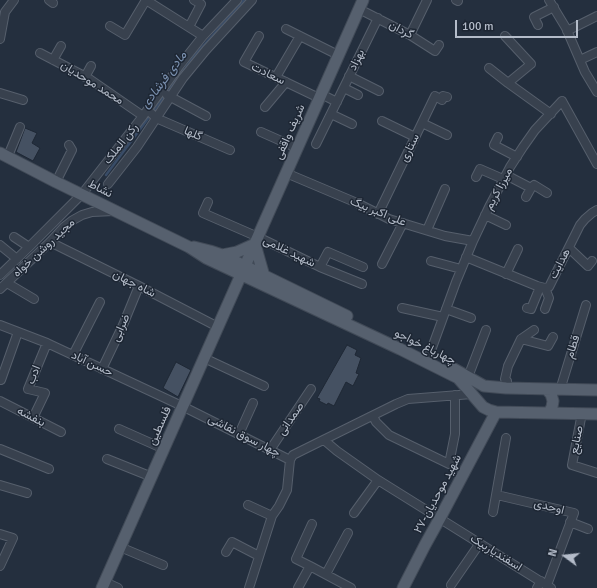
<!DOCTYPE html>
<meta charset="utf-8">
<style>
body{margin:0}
#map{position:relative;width:597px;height:588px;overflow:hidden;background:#242f3e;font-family:Signika,sans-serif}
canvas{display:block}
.north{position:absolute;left:545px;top:536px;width:40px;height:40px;-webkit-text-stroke:3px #1d2633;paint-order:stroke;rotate:285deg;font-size:11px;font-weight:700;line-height:16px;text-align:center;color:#b4bcc9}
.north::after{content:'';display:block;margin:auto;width:14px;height:18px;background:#b4bcc9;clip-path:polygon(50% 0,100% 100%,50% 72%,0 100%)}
.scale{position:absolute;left:455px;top:20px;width:123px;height:18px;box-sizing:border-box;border:2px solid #b4bcc9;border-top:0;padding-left:5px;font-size:12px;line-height:14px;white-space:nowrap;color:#b4bcc9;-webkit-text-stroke:3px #1d2633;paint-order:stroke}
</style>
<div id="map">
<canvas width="597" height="588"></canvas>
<div class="north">N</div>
<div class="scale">100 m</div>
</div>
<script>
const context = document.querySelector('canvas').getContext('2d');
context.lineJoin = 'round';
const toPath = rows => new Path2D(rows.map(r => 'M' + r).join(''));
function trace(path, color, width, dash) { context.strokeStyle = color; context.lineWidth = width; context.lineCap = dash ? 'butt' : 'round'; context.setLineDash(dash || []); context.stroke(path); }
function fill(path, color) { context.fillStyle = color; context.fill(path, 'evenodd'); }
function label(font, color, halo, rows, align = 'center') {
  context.font = font + ' Signika,Vazirmatn,sans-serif'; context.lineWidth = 3; context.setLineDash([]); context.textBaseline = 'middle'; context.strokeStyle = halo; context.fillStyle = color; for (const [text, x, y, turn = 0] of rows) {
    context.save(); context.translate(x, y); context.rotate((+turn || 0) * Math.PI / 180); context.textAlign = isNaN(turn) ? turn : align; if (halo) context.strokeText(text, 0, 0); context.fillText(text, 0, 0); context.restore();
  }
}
const stream = toPath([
 [106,175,196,54,244,0]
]);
const building = toPath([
 [25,128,37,133,32,143,40,148,33,161,16,152,25,128],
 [347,345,357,350,355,355,361,358,356,373,359,374,353,386,346,382,334,406,328,403,327,405,319,401,320,399,317,398,347,345],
 [176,362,191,370,178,397,163,388,176,362]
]);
const minor = toPath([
 [49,0,53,3],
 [146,0,203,36],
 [456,0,458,1],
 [549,0,566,28,585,72,597,92],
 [359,9,410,35,435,51,439,45],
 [538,25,534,17,554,7],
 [110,26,125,35,146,0],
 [189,27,201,4,194,0],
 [286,29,338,55],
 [567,31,597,16],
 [410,35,427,0],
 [259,36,244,62,319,98],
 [505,36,531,64,508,83],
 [0,39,5,12,14,0],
 [40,53,88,78,143,116],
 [53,60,61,46],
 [580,60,597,52],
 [489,68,508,83,551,114],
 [349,76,379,91],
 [85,77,91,66],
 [276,77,300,36],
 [344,88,358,95],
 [0,93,23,100],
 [321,94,337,102],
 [167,95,206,116],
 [265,107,286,82],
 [148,110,156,118,230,150],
 [331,114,352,124],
 [382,121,415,137],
 [422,123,447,135],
 [261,132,297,148],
 [498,137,494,145,517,157],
 [316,144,378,18],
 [8,156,20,127],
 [286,173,357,203,389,219,445,236,473,241],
 [506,175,531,188,534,185,547,193],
 [476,177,480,169,503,179],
 [56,182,72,150,69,145],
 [108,184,137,147,183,78,206,50,252,0],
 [526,197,531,188],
 [208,202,203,213,258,237,320,267,362,284],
 [378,214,435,96,442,100,443,96,447,97],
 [485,215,506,225],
 [427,230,445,189],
 [14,237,29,247],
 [50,242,139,286,218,327],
 [0,245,17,259],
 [569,248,588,266,592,261],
 [466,257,537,286,545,288,549,287,580,225,585,219,592,213,597,210],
 [431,261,461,269],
 [382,264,403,223],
 [320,267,328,252,363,267],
 [506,274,518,249],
 [0,275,29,247,82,194,143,116,180,65,203,36,237,0],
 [7,283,34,299],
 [545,288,549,298,545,309],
 [0,289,50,242,64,227,73,220,82,215,92,212,114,211],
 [402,308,443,317],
 [527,308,531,309,540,287],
 [446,309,471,318],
 [0,325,47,343,184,407,290,460,293,455,303,450,396,404,408,399,472,394],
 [534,330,521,339,548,346,553,337],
 [73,355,100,302],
 [429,356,456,282,473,241,490,205,510,167,523,147,535,130,562,101,597,164],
 [204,358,264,386],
 [102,369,123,325,139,286],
 [468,377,486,330],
 [1,380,18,332],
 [506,388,507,381,505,379,508,366,521,339],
 [560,390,586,305],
 [0,401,61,432],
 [582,413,572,465,597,473],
 [373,416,376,422,389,435,449,464,455,434,455,395],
 [33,418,45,393,28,389,47,343],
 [119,429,164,449],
 [239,434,253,403],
 [324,440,337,451,378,480,551,588],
 [0,449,49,469],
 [270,450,311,389],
 [107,459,152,477],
 [0,485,27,493],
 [497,495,574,513,547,585],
 [248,505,272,516],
 [493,512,506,438],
 [354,513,378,480],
 [570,522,588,529],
 [312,524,296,559,310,566,351,588],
 [0,534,13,538,0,566],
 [120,547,163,565],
 [226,552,232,542,259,556],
 [326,574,348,533],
 [105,582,118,588],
 [451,585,480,543],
 [249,588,272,516,279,506,287,490,290,460],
 [298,588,310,566],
 [537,588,541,581]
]);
const major = toPath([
 [0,153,56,182,189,247,206,258,400,349,458,378,483,407,489,410,496,412,597,414],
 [194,247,210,251,222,255,347,316],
 [222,255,237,252,255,244,258,255,264,276],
 [454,369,484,386,506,388,597,390],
 [546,389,551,394,553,401,552,407,549,413],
 [102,588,363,0],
 [403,588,425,545,440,518,496,412]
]);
const streetNames = [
 ["گردان",401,30,28],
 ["بهزاد",357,60,-64],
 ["سعادت",268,74,26],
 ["محمد موحدیان",92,83,32],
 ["شریف واقفی",290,132,-66],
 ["گلها",193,134,23],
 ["رکن الملک",121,144,-52],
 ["ستاری",410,148,-64],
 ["نشاط",100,189,27],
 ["میرزا کریم",499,189,-62],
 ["علی اکبر بیگ",378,212,22],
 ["مجید روشن خواه",44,248,-43],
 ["شهید غلامی",289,252,26],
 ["هدایت",560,264,-63],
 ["شاه جهان",134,284,27],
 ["ضرابی",121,328,-66],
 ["چهارباغ خواجو",425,347,26],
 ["قطام",573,347,-73],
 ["حسن آباد",92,364,25],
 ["ادب",34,375,-69],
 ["بنفشه",31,417,27],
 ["صمدانی",291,419,-55],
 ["فلسطین",160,426,-66],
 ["چهار سوق نقاشی",244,436,27],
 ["صنایع",577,440,-79],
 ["۲۷-شهید موحدیان",438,494,-62],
 ["اوحدی",549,507,14],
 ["اسفندیاربیک",496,553,32]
];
const waterNames = [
 ["مادی فرشادی",164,80,-53]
];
trace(stream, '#394c67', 2.5);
fill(building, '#455162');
trace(building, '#1f2835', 1);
trace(minor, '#565f6c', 10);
trace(major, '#414a57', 13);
trace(minor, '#38414e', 8);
trace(major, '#56606e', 11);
label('12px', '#b4bcc9', '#1d2633', streetNames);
label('italic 13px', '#7c92b1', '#1d2633', waterNames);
</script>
